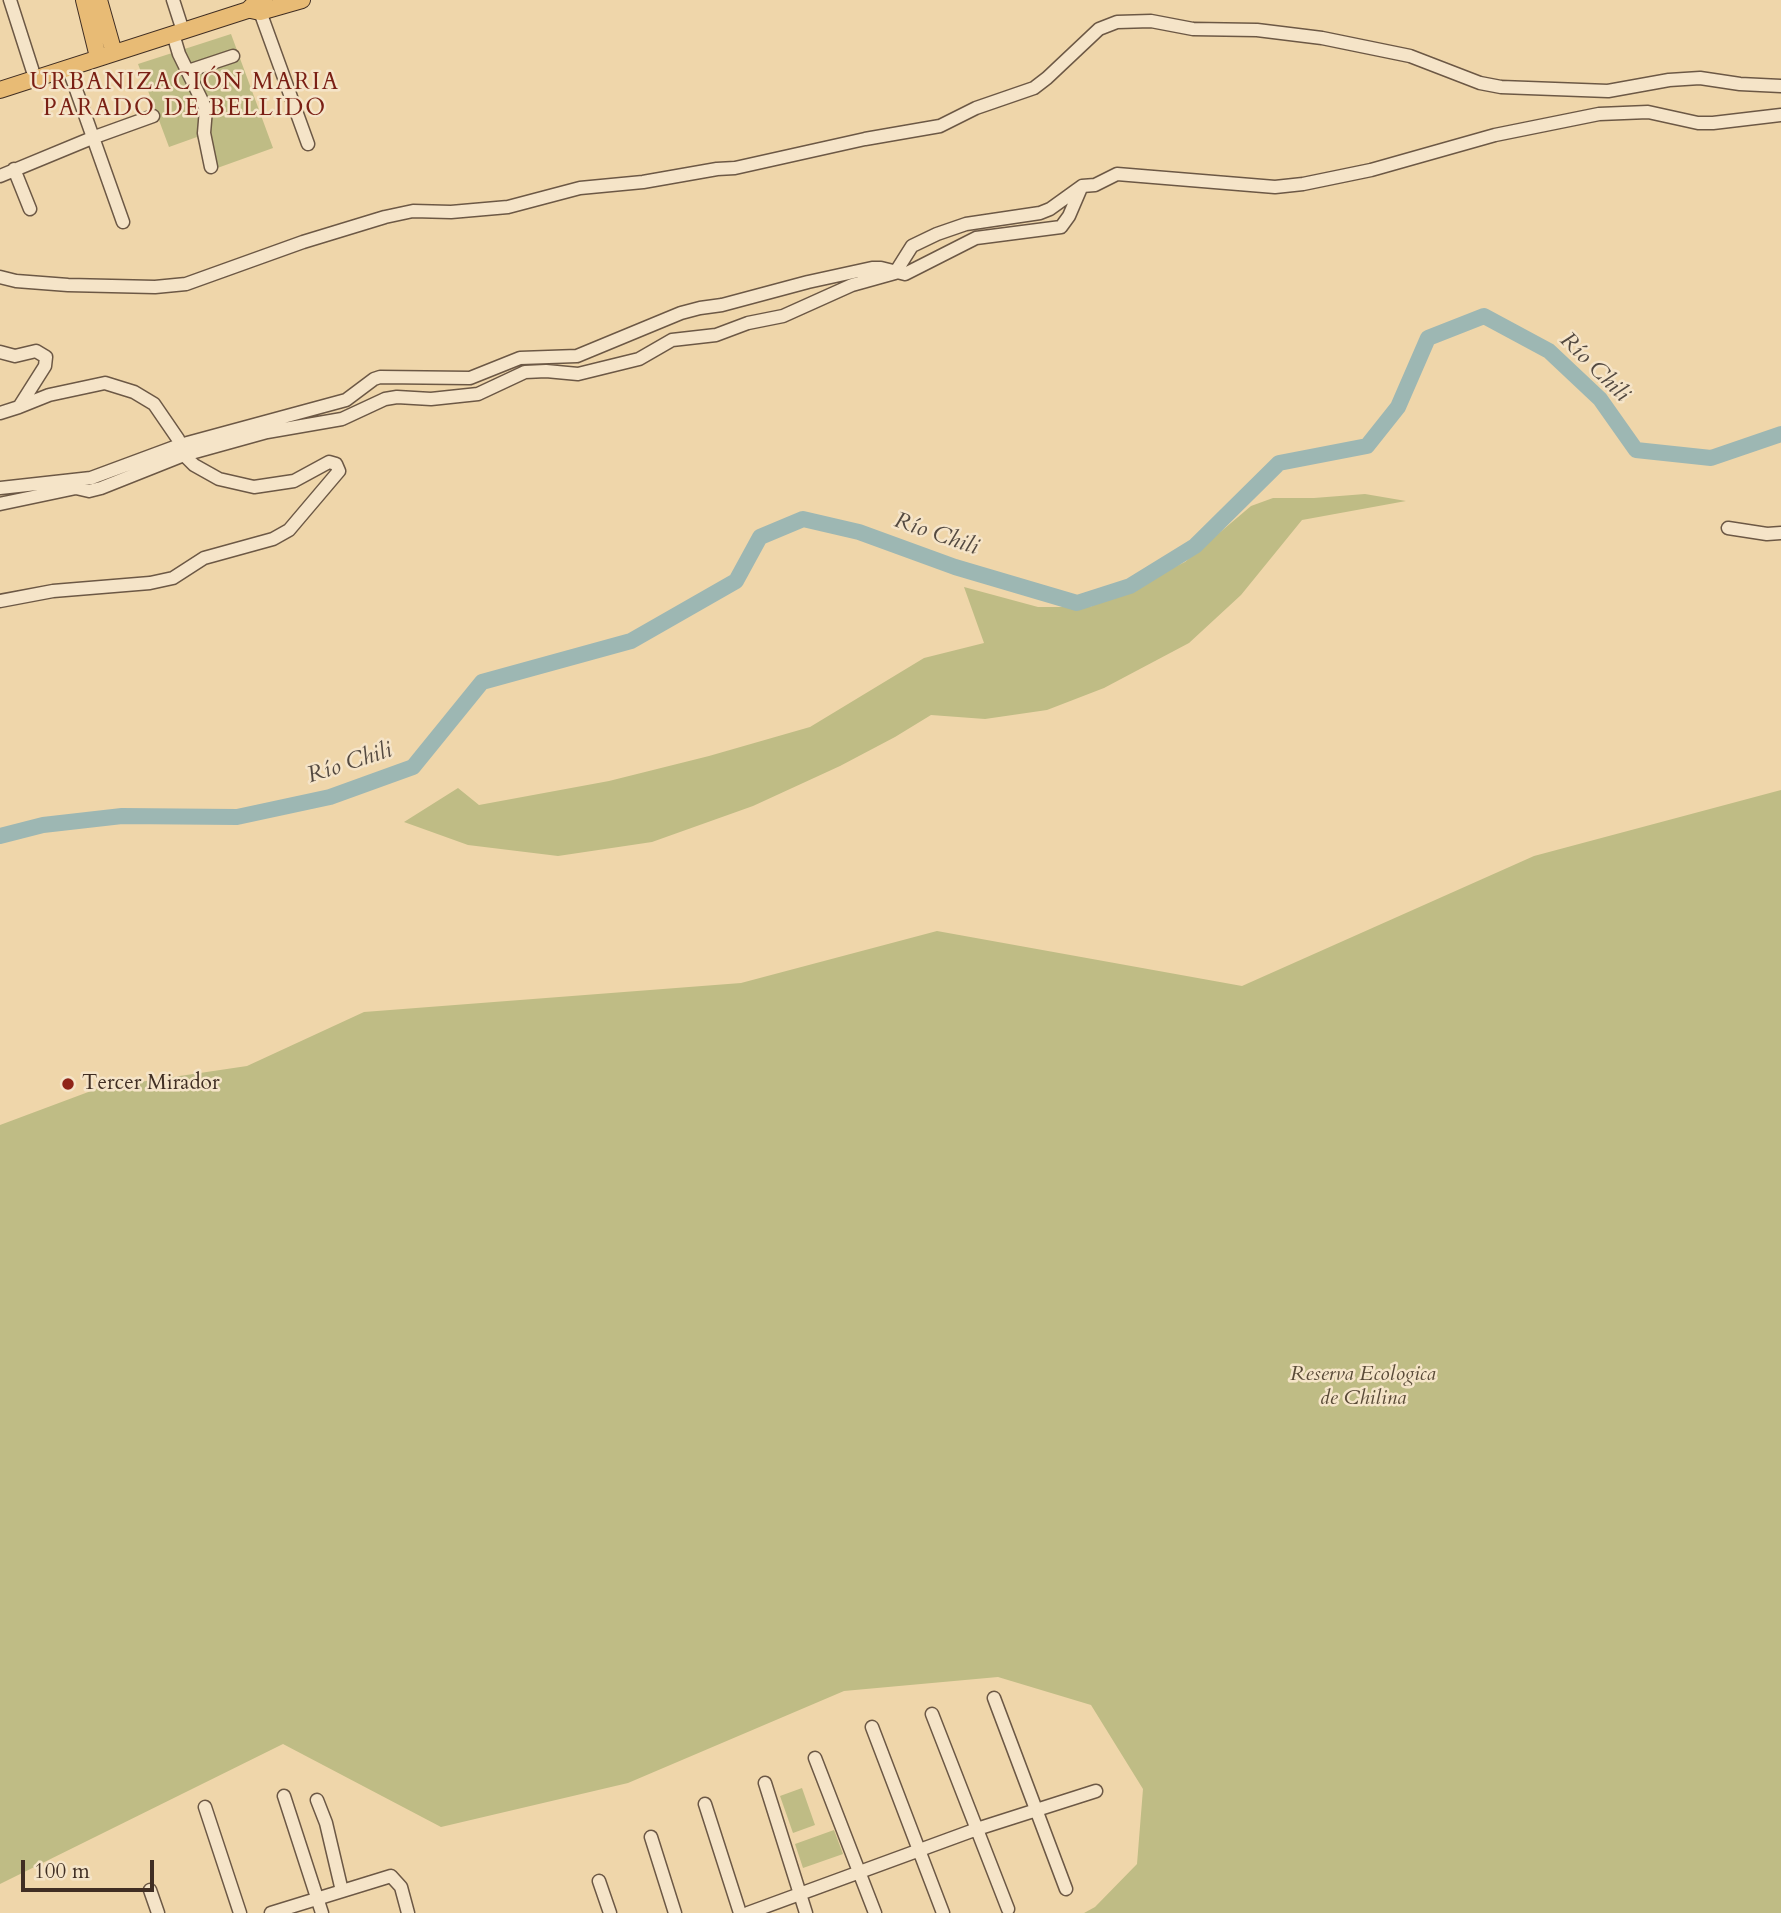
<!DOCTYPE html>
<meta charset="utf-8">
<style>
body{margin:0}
#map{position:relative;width:1781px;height:1913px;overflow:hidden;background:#efd6aa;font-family:Cardo,serif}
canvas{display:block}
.scale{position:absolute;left:21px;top:1860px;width:133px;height:32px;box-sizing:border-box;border:4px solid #402e23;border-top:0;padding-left:9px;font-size:21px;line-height:24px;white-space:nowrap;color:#402e23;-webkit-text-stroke:5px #f5e4c8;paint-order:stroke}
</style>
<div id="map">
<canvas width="1781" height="1913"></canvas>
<div class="scale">100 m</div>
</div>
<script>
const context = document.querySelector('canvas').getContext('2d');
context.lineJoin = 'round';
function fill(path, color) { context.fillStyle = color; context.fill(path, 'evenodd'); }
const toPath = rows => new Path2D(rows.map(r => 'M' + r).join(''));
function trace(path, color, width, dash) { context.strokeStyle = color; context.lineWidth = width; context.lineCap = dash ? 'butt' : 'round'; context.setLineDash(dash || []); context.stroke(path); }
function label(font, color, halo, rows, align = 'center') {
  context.font = font + ' Cardo,serif'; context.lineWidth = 5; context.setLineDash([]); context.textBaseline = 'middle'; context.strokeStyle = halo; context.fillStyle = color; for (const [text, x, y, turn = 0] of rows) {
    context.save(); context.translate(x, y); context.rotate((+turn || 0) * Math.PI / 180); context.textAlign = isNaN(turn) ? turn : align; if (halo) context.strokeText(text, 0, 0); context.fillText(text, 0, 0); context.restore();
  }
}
const green = toPath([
 [231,34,273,148,209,171,197,137,169,147,138,64],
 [1365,494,1406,501,1302,520,1241,595,1189,643,1104,688,1047,710,985,719,931,715,895,737,840,766,753,806,652,842,558,856,468,845,404,822,458,788,479,805,609,781,709,756,810,727,924,658,984,643,964,587,1038,607,1090,607,1185,562,1251,506,1273,498,1314,498],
 [1781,790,1781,1913,1084,1913,1095,1907,1137,1864,1143,1789,1091,1705,998,1677,844,1691,628,1783,441,1827,283,1744,0,1884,0,1125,99,1088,247,1066,364,1012,741,983,937,931,1242,986,1534,856],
 [802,1788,815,1825,793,1833,780,1796],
 [834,1830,843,1854,803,1868,795,1844]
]);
const river = toPath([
 [0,836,43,825,122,816,237,817,330,797,413,767,482,682,631,641,736,581,760,537,803,519,859,532,955,567,1077,603,1130,586,1195,546,1279,463,1367,446,1398,407,1428,338,1484,316,1549,351,1600,399,1636,450,1711,458,1781,434]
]);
const minor = toPath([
 [10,0,35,78],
 [173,0,183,31],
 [258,6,308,144],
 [173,34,179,54,206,109,204,133,211,167],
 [68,67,123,222],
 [188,71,233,56],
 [14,169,30,209],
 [0,176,92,138,153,116],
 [0,277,16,281,68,285,155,287,186,284,303,242,385,217,413,211,451,212,508,207,580,188,643,182,717,169,735,168,865,139,940,126,976,108,1034,88,1047,78,1099,29,1117,22,1151,21,1193,29,1257,30,1322,38,1410,56,1480,83,1501,87,1608,91,1669,80,1700,78,1740,84,1781,86],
 [0,352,15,356,36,351,46,357,45,366,19,407,0,413],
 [0,488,91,478,180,445,346,400,374,379,380,377,470,378,520,358,577,356,681,313,700,308,722,305,808,282,872,268,881,268,905,274,976,238,1061,227,1069,216,1081,188],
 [0,504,76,488,89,491,101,488,184,455,267,432,342,419,385,399,397,397,431,399,478,394,525,372,546,371,578,374,639,359,672,340,716,335,748,323,783,316,852,285,895,273,912,246,937,234,966,224,1040,213,1050,209,1082,186,1095,185,1117,174,1275,187,1303,184,1371,170,1495,135,1599,114,1648,112,1698,123,1713,123,1781,115],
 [1728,528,1767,534,1781,533],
 [0,601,53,591,150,583,173,578,204,558,273,539,289,530,339,471,336,464,329,462,294,481,254,487,219,479,194,465,184,455,178,439,154,404,134,392,105,383,49,395,19,407],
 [994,1698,1066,1889],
 [932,1714,1008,1909],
 [872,1727,943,1913],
 [815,1758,875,1913],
 [765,1783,806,1913],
 [284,1796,322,1913],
 [317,1800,326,1823,342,1891],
 [705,1804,740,1913],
 [205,1807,240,1913],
 [651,1837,675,1913],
 [599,1881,610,1913],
 [150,1890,158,1913],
 [271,1913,391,1876,401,1887,408,1913],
 [748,1913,977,1829,1096,1791]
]);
const major = toPath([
 [84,0,98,57],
 [99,0,114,53],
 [251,10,260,12,302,0],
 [0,90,248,10,256,2,264,0]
]);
const markers = [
 [68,1084,7,"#8f2418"]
];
const poiNames = [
 ["Tercer Mirador",82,1084]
];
const parkNames = [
 ["Reserva Ecologica",1363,1375],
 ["de Chilina",1363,1399]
];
const neighbourhoodNames = [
 ["URBANIZACIÓN MARIA",185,84],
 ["PARADO DE BELLIDO",185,110]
];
const waterNames = [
 ["Río Chili",1594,368,45],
 ["Río Chili",936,535,19],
 ["Río Chili",350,764,-18]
];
fill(green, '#bfbc85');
trace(river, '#9db7b3', 16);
trace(minor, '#6c5845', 15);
trace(major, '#402e23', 18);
trace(minor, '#f5e4c8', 12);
trace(major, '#e8bb75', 16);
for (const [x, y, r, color] of markers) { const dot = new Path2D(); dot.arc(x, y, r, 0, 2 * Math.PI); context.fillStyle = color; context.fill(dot); trace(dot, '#f5e4c8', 2.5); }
label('21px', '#402e23', '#f5e4c8', poiNames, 'left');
label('italic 21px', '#594a37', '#f5e4c8', parkNames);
context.letterSpacing = '2px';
label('23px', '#7a1f14', '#f5e4c8', neighbourhoodNames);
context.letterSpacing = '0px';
label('italic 23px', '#534940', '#f5e4c8', waterNames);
</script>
